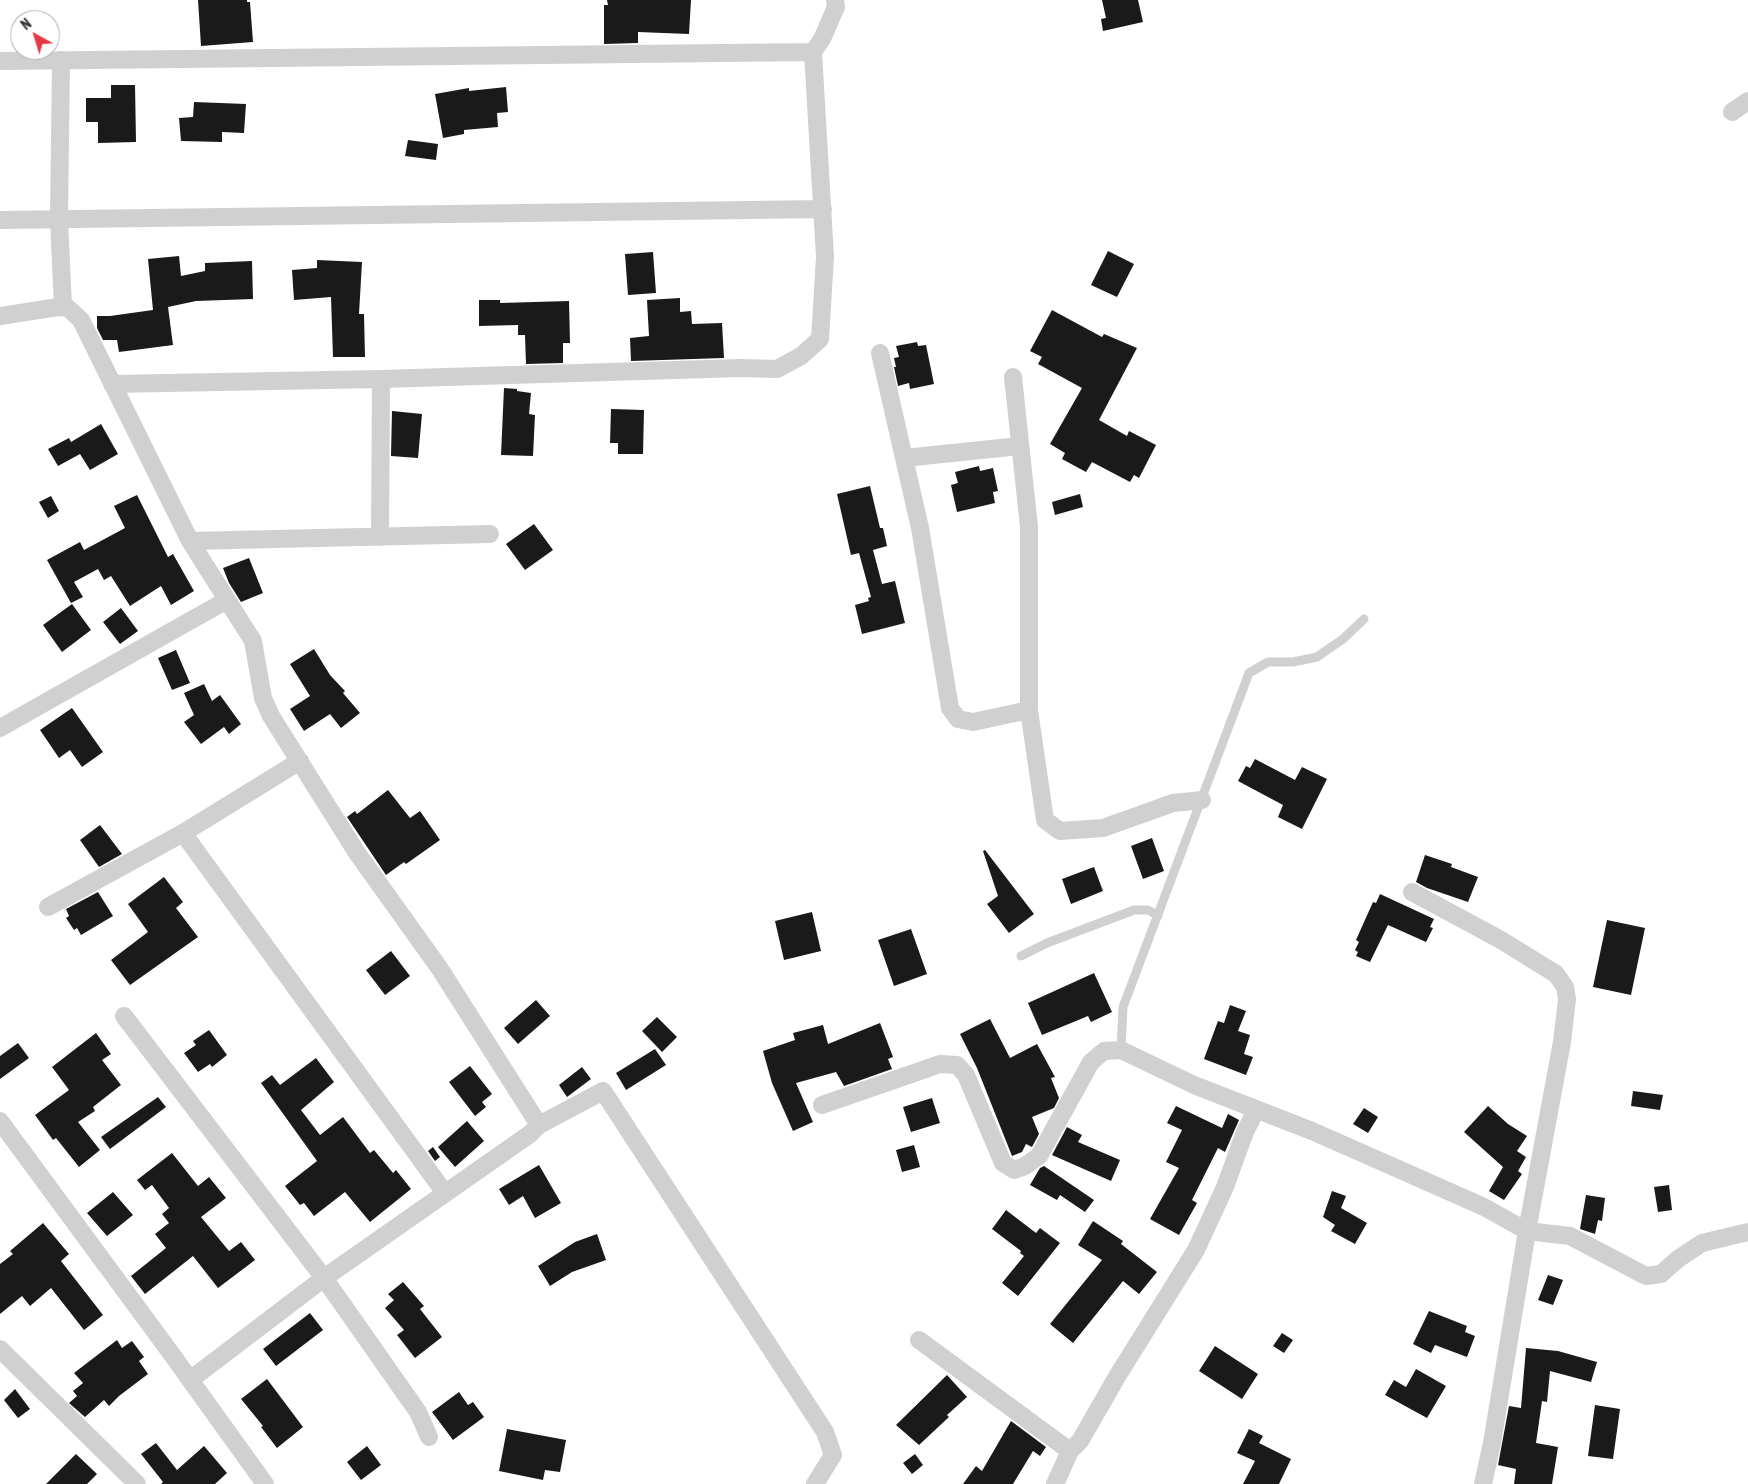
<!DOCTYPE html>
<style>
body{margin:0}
#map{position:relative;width:1748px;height:1484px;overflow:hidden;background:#fff;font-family:"Asap Condensed",sans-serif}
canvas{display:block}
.north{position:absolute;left:10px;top:10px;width:50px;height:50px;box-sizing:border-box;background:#fff;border:1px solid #adadad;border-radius:50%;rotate:321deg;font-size:14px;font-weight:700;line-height:20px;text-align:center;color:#333}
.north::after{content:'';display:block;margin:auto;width:18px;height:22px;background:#e63946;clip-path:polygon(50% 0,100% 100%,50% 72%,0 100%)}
</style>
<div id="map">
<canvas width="1748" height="1484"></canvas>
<div class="north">N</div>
</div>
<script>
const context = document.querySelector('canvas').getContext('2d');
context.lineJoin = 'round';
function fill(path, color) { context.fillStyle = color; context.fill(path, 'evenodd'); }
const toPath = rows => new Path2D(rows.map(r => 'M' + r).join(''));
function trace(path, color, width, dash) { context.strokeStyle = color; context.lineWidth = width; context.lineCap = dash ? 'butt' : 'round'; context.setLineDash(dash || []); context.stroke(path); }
const building = toPath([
 [198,0,247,0,247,2,250,2,253,42,201,46],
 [607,0,691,0,689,34,638,32,638,43,604,44,604,5,608,5],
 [1102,0,1138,0,1143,22,1103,31,1101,19,1106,18],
 [111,85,135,85,136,142,98,143,98,122,86,122,86,98,111,98],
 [506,87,508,112,497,113,498,127,464,130,464,134,443,138,435,94,469,88,469,91],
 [194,102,246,104,244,133,222,132,222,142,181,141,179,118,193,117],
 [408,140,438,144,436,160,405,156],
 [1108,251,1134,264,1117,297,1091,285],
 [653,252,656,293,628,295,625,254],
 [179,256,181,276,205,271,205,263,252,261,253,299,196,301,168,307,173,345,119,352,117,340,103,340,97,328,97,316,110,316,153,310,148,259],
 [317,260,362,262,359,314,364,314,365,357,333,357,331,297,294,300,292,270,317,268],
 [680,298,680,312,691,311,692,324,722,323,724,358,631,361,630,338,649,336,647,300],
 [479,300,500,300,500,303,569,301,570,343,563,343,563,363,526,364,525,335,518,335,518,325,479,326],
 [1052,310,1102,337,1104,334,1137,348,1099,420,1127,436,1129,431,1156,445,1139,478,1134,475,1130,482,1092,462,1086,472,1062,459,1065,453,1050,444,1082,388,1038,364,1042,357,1030,351],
 [917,342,918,346,926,345,934,384,910,389,909,383,898,386,894,367,896,367,894,358,899,357,896,346],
 [504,388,517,389,517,391,531,393,529,414,535,415,533,456,501,455],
 [611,409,644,410,643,454,618,454,618,443,610,443],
 [392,411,422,414,418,458,391,456],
 [101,424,118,454,90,470,80,454,58,466,48,449,69,438,71,442],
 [979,466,980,471,993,468,998,491,993,492,995,503,957,512,951,485,958,483,955,472],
 [870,486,880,528,883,528,887,546,873,550,882,584,895,581,905,623,862,634,855,605,869,601,868,598,871,597,859,553,851,555,837,494],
 [1080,494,1083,507,1055,515,1052,502],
 [137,495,168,557,173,554,194,591,171,605,161,586,130,606,111,576,104,580,98,569,74,582,83,597,71,603,47,560,80,542,84,550,125,528,114,506],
 [51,496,59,511,48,518,39,502],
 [534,524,553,550,525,570,506,544],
 [249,558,263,593,241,602,229,583,223,568],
 [72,604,91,630,62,652,43,625],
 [121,608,138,631,120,644,103,622],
 [314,649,330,675,345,691,343,693,360,713,341,728,330,714,304,731,290,709,310,696,290,664],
 [176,650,190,683,172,690,158,658],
 [204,684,212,701,220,695,241,724,229,734,224,727,201,744,184,722,194,715,184,693],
 [72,708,103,752,82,767,70,750,59,758,40,730],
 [1255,759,1295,780,1302,767,1327,779,1302,829,1278,817,1283,805,1238,781,1246,766,1250,768],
 [388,790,410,818,420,811,440,840,406,864,404,862,386,875,347,817,355,811,357,814],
 [100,825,122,854,99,867,80,840],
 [1152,838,1164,871,1143,879,1131,846],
 [985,850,1034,914,1009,933,987,904,998,896,983,851],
 [1425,855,1452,864,1451,867,1478,877,1468,902,1427,888,1416,882],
 [1094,867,1103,891,1071,904,1062,879],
 [164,877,183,902,176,908,198,937,130,985,111,960,148,932,128,904],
 [98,892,113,916,81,935,77,928,74,930,66,918,69,916,66,909],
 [1380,894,1434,919,1430,927,1433,928,1426,942,1388,925,1370,962,1356,956,1358,952,1355,950,1359,942,1356,940,1373,902,1376,903],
 [812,912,821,951,784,960,775,921],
 [1607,920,1645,928,1631,995,1593,987],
 [911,929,927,974,894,986,878,940],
 [391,951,410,976,385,995,366,970],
 [1094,973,1112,1012,1091,1022,1088,1016,1042,1035,1028,1003],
 [536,1000,550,1016,518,1044,504,1028],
 [1230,1005,1246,1011,1238,1031,1250,1035,1244,1054,1253,1057,1246,1075,1204,1059,1218,1021,1224,1023],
 [657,1017,677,1037,662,1052,642,1031],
 [990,1019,1010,1058,1037,1044,1055,1077,1051,1078,1059,1098,1054,1108,1032,1117,1039,1134,1032,1147,1026,1144,1022,1152,1012,1156,977,1068,960,1034],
 [880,1023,893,1057,888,1059,892,1069,844,1086,836,1072,796,1083,813,1122,793,1131,772,1083,763,1051,795,1040,793,1033,823,1025,828,1044],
 [209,1030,227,1055,212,1067,210,1064,198,1072,184,1053,196,1045,193,1041],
 [96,1033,111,1054,102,1060,121,1085,93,1107,95,1111,78,1122,100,1150,79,1167,56,1138,53,1140,35,1115,69,1090,52,1067],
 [18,1043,29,1058,0,1079,0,1056],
 [655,1049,666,1065,626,1090,616,1073],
 [316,1058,334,1082,301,1110,320,1135,343,1117,370,1153,374,1150,393,1173,396,1170,411,1189,370,1222,345,1192,314,1216,304,1203,300,1205,285,1186,317,1161,261,1083,272,1075,280,1085],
 [470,1066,492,1094,482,1102,486,1107,475,1116,449,1082],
 [582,1067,591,1079,567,1097,559,1085],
 [1633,1091,1663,1095,1660,1110,1631,1106],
 [158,1097,166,1107,110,1149,101,1137],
 [932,1098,940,1123,911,1132,903,1107],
 [1176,1106,1222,1128,1228,1114,1239,1120,1225,1152,1218,1148,1192,1200,1197,1203,1179,1235,1150,1219,1179,1168,1166,1162,1182,1130,1167,1123],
 [1488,1106,1508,1124,1527,1136,1517,1151,1526,1157,1518,1171,1522,1174,1504,1200,1489,1191,1503,1167,1464,1132],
 [1364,1108,1378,1117,1368,1133,1353,1124],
 [467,1121,484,1141,455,1167,438,1147],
 [1067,1127,1082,1135,1078,1142,1120,1160,1111,1181,1052,1155],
 [914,1145,920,1167,902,1172,896,1150],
 [433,1147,440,1157,435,1161,428,1151],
 [172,1153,198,1186,209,1177,226,1198,201,1217,229,1251,241,1242,255,1260,218,1288,193,1256,145,1294,131,1276,166,1248,155,1234,169,1223,162,1214,169,1208,152,1185,145,1190,137,1180],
 [539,1165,561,1203,535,1218,523,1196,509,1205,499,1189],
 [1044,1166,1094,1200,1085,1212,1060,1195,1057,1200,1030,1185,1040,1168],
 [1669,1185,1672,1210,1658,1212,1654,1187],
 [1332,1191,1346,1196,1341,1208,1367,1223,1355,1244,1331,1231,1335,1225,1323,1217],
 [113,1192,133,1215,107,1236,87,1213],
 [1586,1195,1605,1198,1602,1221,1598,1220,1595,1234,1580,1229],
 [1006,1210,1036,1233,1040,1228,1060,1243,1018,1296,1002,1283,1024,1256,1020,1253,1021,1251,992,1229],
 [1093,1221,1123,1241,1121,1244,1157,1272,1139,1294,1123,1281,1073,1343,1050,1324,1102,1260,1078,1245],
 [43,1223,69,1254,61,1261,103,1315,84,1330,51,1288,30,1306,22,1296,0,1314,0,1264,13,1254,10,1251],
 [597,1234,606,1260,572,1272,550,1286,538,1266,575,1242],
 [1548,1275,1563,1280,1553,1305,1538,1300],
 [403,1282,424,1306,420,1309,442,1337,415,1358,397,1335,404,1330,385,1308,394,1300,388,1294],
 [1429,1311,1467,1326,1465,1332,1475,1336,1467,1357,1435,1345,1431,1353,1413,1344],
 [310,1313,323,1330,276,1366,263,1349],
 [1282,1333,1293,1340,1284,1353,1273,1346],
 [117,1340,122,1348,132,1341,144,1357,139,1361,148,1374,119,1396,109,1406,104,1400,85,1417,69,1403,77,1396,73,1391,83,1383,74,1373],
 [1215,1346,1258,1374,1242,1399,1199,1371],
 [1526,1348,1558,1351,1597,1362,1591,1382,1550,1371,1547,1402,1542,1401,1536,1443,1558,1447,1552,1484,1514,1484,1516,1469,1498,1465,1509,1406,1521,1408],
 [1416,1369,1446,1386,1427,1418,1385,1395,1394,1380,1406,1387],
 [947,1375,967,1397,947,1415,949,1417,919,1445,896,1425],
 [267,1379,303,1427,277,1448,261,1427,263,1426,241,1399],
 [15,1389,30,1409,18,1418,4,1400],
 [459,1392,468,1405,473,1402,484,1417,453,1440,432,1412],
 [1595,1405,1620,1409,1613,1459,1588,1456],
 [1011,1421,1046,1447,1040,1456,1033,1451,1013,1484,963,1484,976,1466,982,1471],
 [507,1429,566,1440,560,1472,545,1470,543,1480,499,1471],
 [1249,1429,1263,1436,1259,1443,1291,1459,1279,1484,1243,1484,1255,1461,1237,1453],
 [156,1443,177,1470,204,1446,227,1473,215,1484,161,1484,163,1482,141,1454],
 [367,1446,381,1465,361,1480,347,1462],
 [76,1454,97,1474,87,1484,46,1484],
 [915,1454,923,1465,912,1474,903,1463]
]);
const lane = toPath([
 [1021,956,1047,943,1134,910,1148,910,1158,916],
 [1121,1050,1123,1007,1249,673,1268,662,1293,662,1317,657,1343,639,1364,619]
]);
const street = toPath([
 [61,60,59,219,63,307],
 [0,61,813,52],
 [1732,112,1748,101],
 [0,220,823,209],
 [0,316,58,307,68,308,81,320,190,541,253,641,263,698,271,716,357,853,440,969,539,1125,530,1134,324,1278,190,1380],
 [880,353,920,528,950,708,958,719,973,722,1029,710],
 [1013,377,1029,527,1029,710,1045,820,1060,831,1103,828,1173,803,1202,800],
 [112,384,381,379,741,368,777,369,801,356,820,339,825,257,813,52,822,39,836,7,835,0],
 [904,458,1020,446],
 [380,537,381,379],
 [190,541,490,534],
 [0,728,227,600],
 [183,833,445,1193],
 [1412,892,1501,940,1556,974,1565,987,1567,999,1562,1042,1527,1231,1492,1443,1483,1484],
 [48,907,183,833,300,761],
 [124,1016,324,1278,418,1412,429,1437],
 [822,1105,940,1064,957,1065,966,1075,1003,1163,1014,1170,1025,1166,1039,1156,1091,1062,1104,1051,1121,1050,1194,1085,1312,1131,1396,1168,1484,1207,1527,1231,1570,1236,1646,1276,1661,1274,1678,1259,1702,1243,1748,1232],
 [0,1121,173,1356,265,1484],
 [539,1125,603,1091,825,1432,833,1455,815,1484],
 [919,1340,1070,1451],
 [0,1349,137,1484],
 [1055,1484,1070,1451,1080,1441,1118,1375,1196,1250,1225,1187,1245,1132,1256,1110]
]);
fill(building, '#1a1a1a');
trace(lane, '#d0d0d0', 9);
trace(street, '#d0d0d0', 18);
</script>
